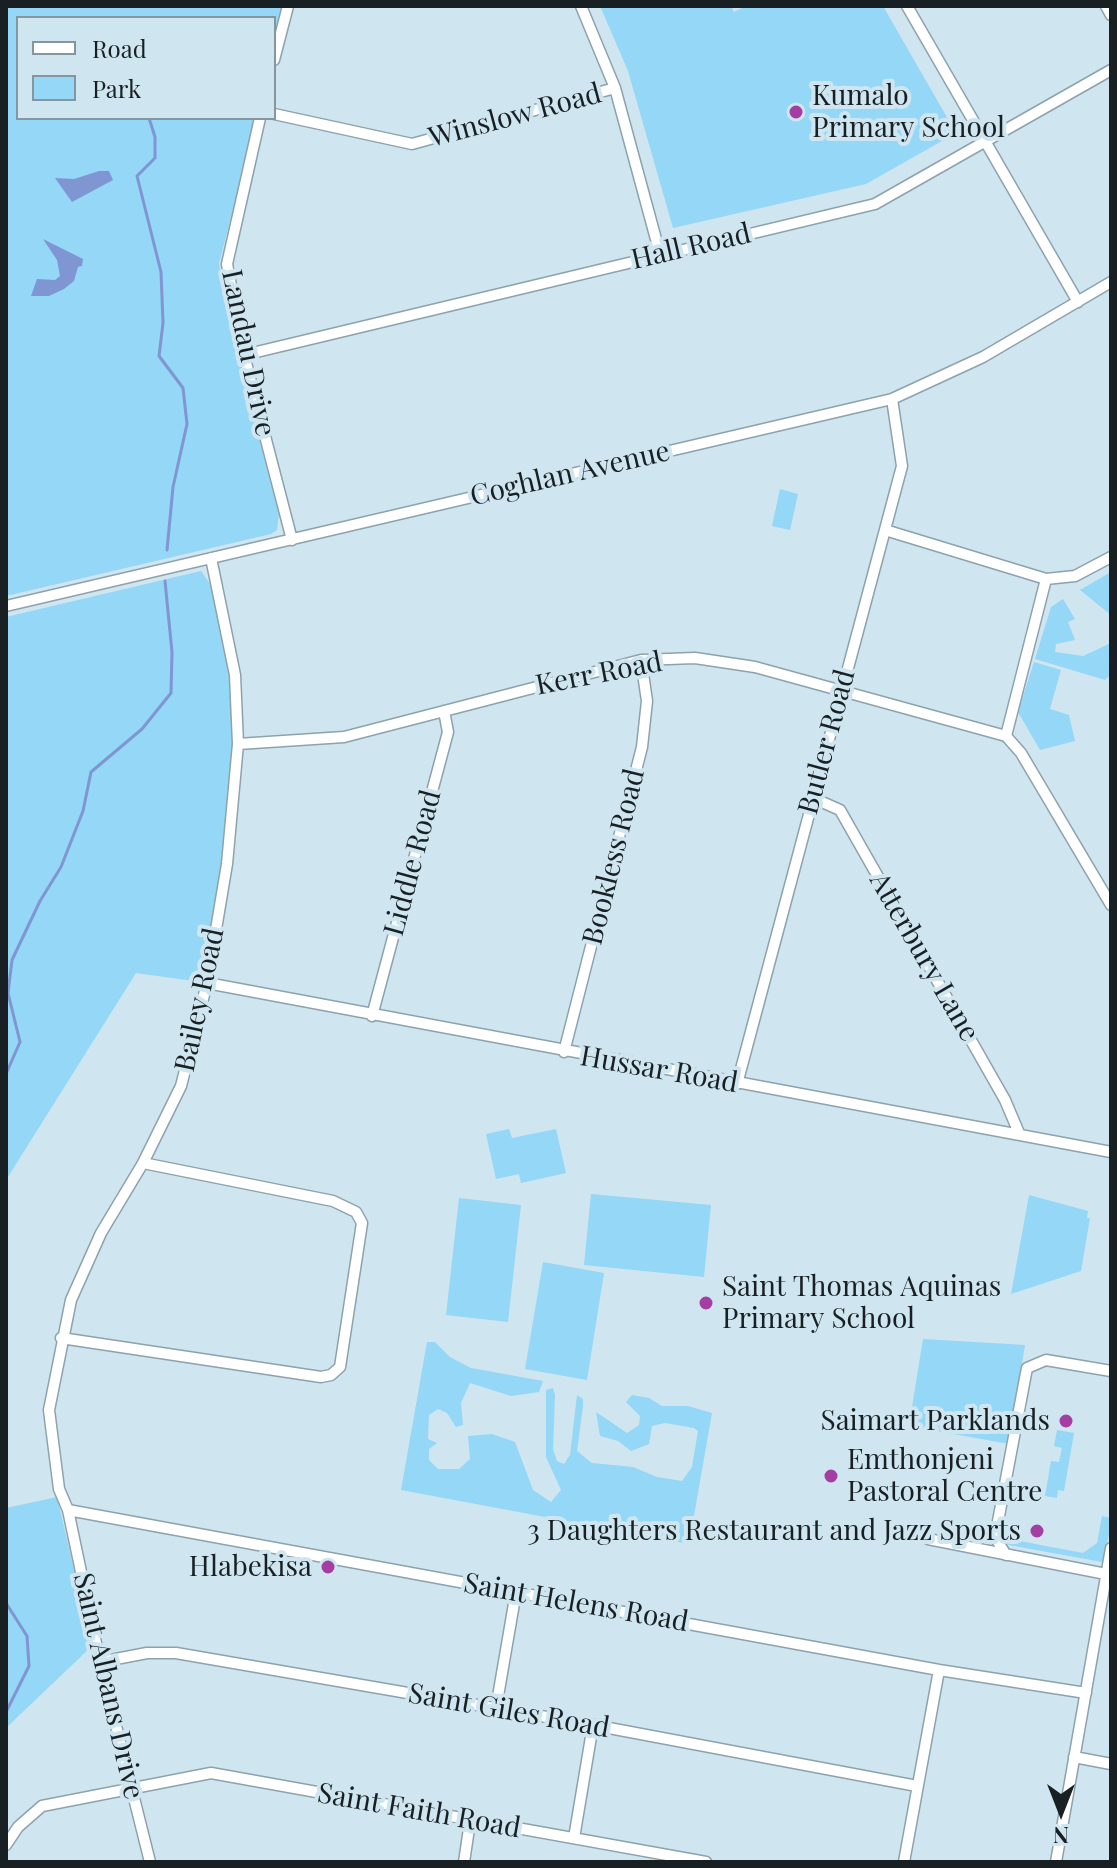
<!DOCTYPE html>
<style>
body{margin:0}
#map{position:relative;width:1117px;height:1868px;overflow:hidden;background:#cfe5f0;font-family:"Playfair Display",serif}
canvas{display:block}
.frame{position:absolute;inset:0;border:8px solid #182024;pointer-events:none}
.legend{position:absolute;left:16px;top:16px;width:260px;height:104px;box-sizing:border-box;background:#cfe5f0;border:2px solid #86969e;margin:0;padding:10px 14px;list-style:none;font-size:24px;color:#182024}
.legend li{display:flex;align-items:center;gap:16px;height:40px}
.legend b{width:40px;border:2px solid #86969e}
.north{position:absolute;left:1021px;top:1772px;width:80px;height:80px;-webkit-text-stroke:6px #cfe5f0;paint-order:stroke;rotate:180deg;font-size:22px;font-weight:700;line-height:32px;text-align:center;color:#182024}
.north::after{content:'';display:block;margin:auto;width:28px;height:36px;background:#182024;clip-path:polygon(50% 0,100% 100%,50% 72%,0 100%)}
</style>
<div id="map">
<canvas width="1117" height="1868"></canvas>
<div class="frame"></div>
<ul class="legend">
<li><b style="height:10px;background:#fff"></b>Road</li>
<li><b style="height:22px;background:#94d7f6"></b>Park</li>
</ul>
<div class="north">N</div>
</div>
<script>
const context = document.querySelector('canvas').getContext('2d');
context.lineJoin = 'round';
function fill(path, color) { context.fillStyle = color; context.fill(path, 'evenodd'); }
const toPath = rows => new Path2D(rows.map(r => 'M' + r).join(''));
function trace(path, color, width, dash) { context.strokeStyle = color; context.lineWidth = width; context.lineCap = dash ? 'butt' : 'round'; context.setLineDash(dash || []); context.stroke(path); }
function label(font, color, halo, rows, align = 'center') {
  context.font = font + ' "Playfair Display",serif'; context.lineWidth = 8; context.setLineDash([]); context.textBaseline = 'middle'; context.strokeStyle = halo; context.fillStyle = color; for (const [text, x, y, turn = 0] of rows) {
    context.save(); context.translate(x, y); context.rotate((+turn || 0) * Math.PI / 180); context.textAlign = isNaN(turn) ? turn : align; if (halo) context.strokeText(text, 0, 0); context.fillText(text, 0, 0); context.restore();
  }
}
const green = toPath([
 [6,6,285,6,274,49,274,18,18,18,18,118,256,118,219,264,237,356,279,514,277,530,271,534,6,596],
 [600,6,731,6,734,12,746,6,883,6,956,133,866,184,673,228,628,71],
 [780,489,798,494,790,530,772,526],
 [201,571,211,585,227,651,233,740,225,853,201,982,136,973,6,1180,6,617],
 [1111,572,1111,615,1080,590],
 [1063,599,1075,619,1068,622,1075,640,1056,644,1055,652,1083,656,1111,643,1111,674,1105,680,1035,659,1051,607],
 [1034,662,1061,670,1050,709,1069,715,1075,741,1040,750,1018,712],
 [509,1129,512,1138,556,1129,566,1173,521,1183,519,1174,496,1179,486,1134],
 [591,1194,711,1205,704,1277,584,1265],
 [1029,1195,1088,1211,1087,1218,1090,1218,1081,1271,1011,1294],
 [459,1198,521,1205,508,1322,446,1315],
 [543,1262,604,1273,587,1380,525,1369],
 [923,1339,1025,1345,1009,1444,909,1426],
 [427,1342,435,1342,450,1357,471,1368,543,1381,539,1392,511,1396,470,1383,461,1403,463,1425,456,1427,447,1413,438,1409,429,1415,428,1439,437,1443,429,1449,429,1460,438,1469,459,1469,470,1459,468,1436,492,1434,515,1442,533,1490,551,1502,561,1490,546,1457,546,1390,553,1388,555,1395,553,1449,557,1461,564,1464,570,1455,577,1395,583,1399,583,1406,577,1451,592,1463,633,1467,657,1477,682,1481,692,1467,698,1431,694,1428,665,1423,652,1426,649,1444,631,1451,618,1441,600,1436,596,1412,627,1433,639,1425,640,1416,626,1402,632,1395,649,1398,662,1406,688,1406,712,1413,689,1544,401,1490],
 [1057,1430,1074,1433,1064,1491,1058,1490,1057,1498,1045,1496,1051,1461,1059,1462,1062,1448,1054,1446],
 [57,1497,92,1646,6,1728,6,1508],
 [1102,1516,1111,1518,1111,1527,1102,1562,1009,1545,1000,1538,1001,1529,1010,1530,1009,1539,1083,1553,1097,1543]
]);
const water = toPath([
 [99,171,109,171,113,180,72,202,55,178,74,179],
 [43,239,83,259,82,266,78,267,74,281,64,289,49,296,31,296,37,279,55,280,60,276,57,260]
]);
const stream = toPath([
 [149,118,155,137,155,158,137,176,161,272,163,323,159,356,183,388,187,424,173,487,167,550],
 [6,1074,20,1042,8,993,12,960,40,901,61,867,83,811,91,772,142,729,171,693,172,652,165,581],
 [6,1603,27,1636,29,1666,6,1712]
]);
const street = toPath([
 [581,6,615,88,660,254],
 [907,6,1078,302],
 [1106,6,1111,15],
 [274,60,288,6],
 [274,114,412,144,615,88],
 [260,118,227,264,244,355,292,540],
 [244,355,875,204,1111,70],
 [885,530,1046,579,1075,576,1111,557],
 [1046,579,1006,736,1021,753,1111,905],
 [6,606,892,399,983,357,1111,282],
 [238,744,344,737,641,660,695,658,755,667,1006,736],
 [813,798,840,810,1005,1100,1019,1133],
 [207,983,1111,1152],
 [372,1016,448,732,444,711],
 [564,1052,642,747,647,701,641,660],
 [737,1084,902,466,892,399],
 [61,1338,321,1377,331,1375,340,1367,362,1223,356,1212,333,1201,143,1163],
 [68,1510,939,1670,1086,1693],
 [928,1539,1106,1574],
 [1006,1555,995,1537,1027,1368,1046,1360,1111,1371],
 [100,1662,147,1653,176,1653,593,1725,917,1786],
 [496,1708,516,1592],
 [1074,1757,1111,1764],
 [574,1838,593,1725],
 [6,1845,18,1827,42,1806,211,1773,706,1862],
 [150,1862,100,1662,68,1510,59,1489,49,1410,71,1300,101,1233,143,1163,181,1086,207,983,227,864,238,744,235,675,211,558],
 [464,1862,470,1822],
 [904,1862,939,1670],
 [1056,1862,1111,1548]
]);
const markers = [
 [796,112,8,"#a43ea2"],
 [706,1303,8,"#a43ea2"],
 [1066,1421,8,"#a43ea2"],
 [831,1476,8,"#a43ea2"],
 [1037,1531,8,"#a43ea2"],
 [328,1567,8,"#a43ea2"]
];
const poiNames = [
 ["Kumalo",812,96],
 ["Primary School",812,128],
 ["Saint Thomas Aquinas",722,1287],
 ["Primary School",722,1319],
 ["Saimart Parklands",1050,1421,"right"],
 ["Emthonjeni",847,1460],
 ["Pastoral Centre",847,1492],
 ["3 Daughters Restaurant and Jazz Sports",1021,1531,"right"],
 ["Hlabekisa",312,1567,"right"]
];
const streetNames = [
 ["Winslow Road",515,116,-15],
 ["Hall Road",691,247,-13],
 ["Landau Drive",248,353,78],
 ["Coghlan Avenue",570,474,-13],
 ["Kerr Road",599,674,-11],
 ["Butler Road",827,742,-75],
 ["Bookless Road",614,857,-76],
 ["Liddle Road",413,863,-75],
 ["Atterbury Lane",924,957,60],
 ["Bailey Road",200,1000,-78],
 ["Hussar Road",659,1070,10],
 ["Saint Helens Road",576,1603,10],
 ["Saint Albans Drive",108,1686,77],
 ["Saint Giles Road",509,1711,10],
 ["Saint Faith Road",419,1811,10]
];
fill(green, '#94d7f6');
fill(water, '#8096d2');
trace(stream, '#8096d2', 3);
trace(street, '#8da2ad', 13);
trace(street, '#fff', 10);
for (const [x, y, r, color] of markers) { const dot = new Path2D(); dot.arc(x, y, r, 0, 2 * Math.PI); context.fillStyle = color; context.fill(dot); trace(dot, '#cfe5f0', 3); }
label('28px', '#182024', '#cfe5f0', poiNames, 'left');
label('28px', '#182024', '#cfe5f0', streetNames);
</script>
